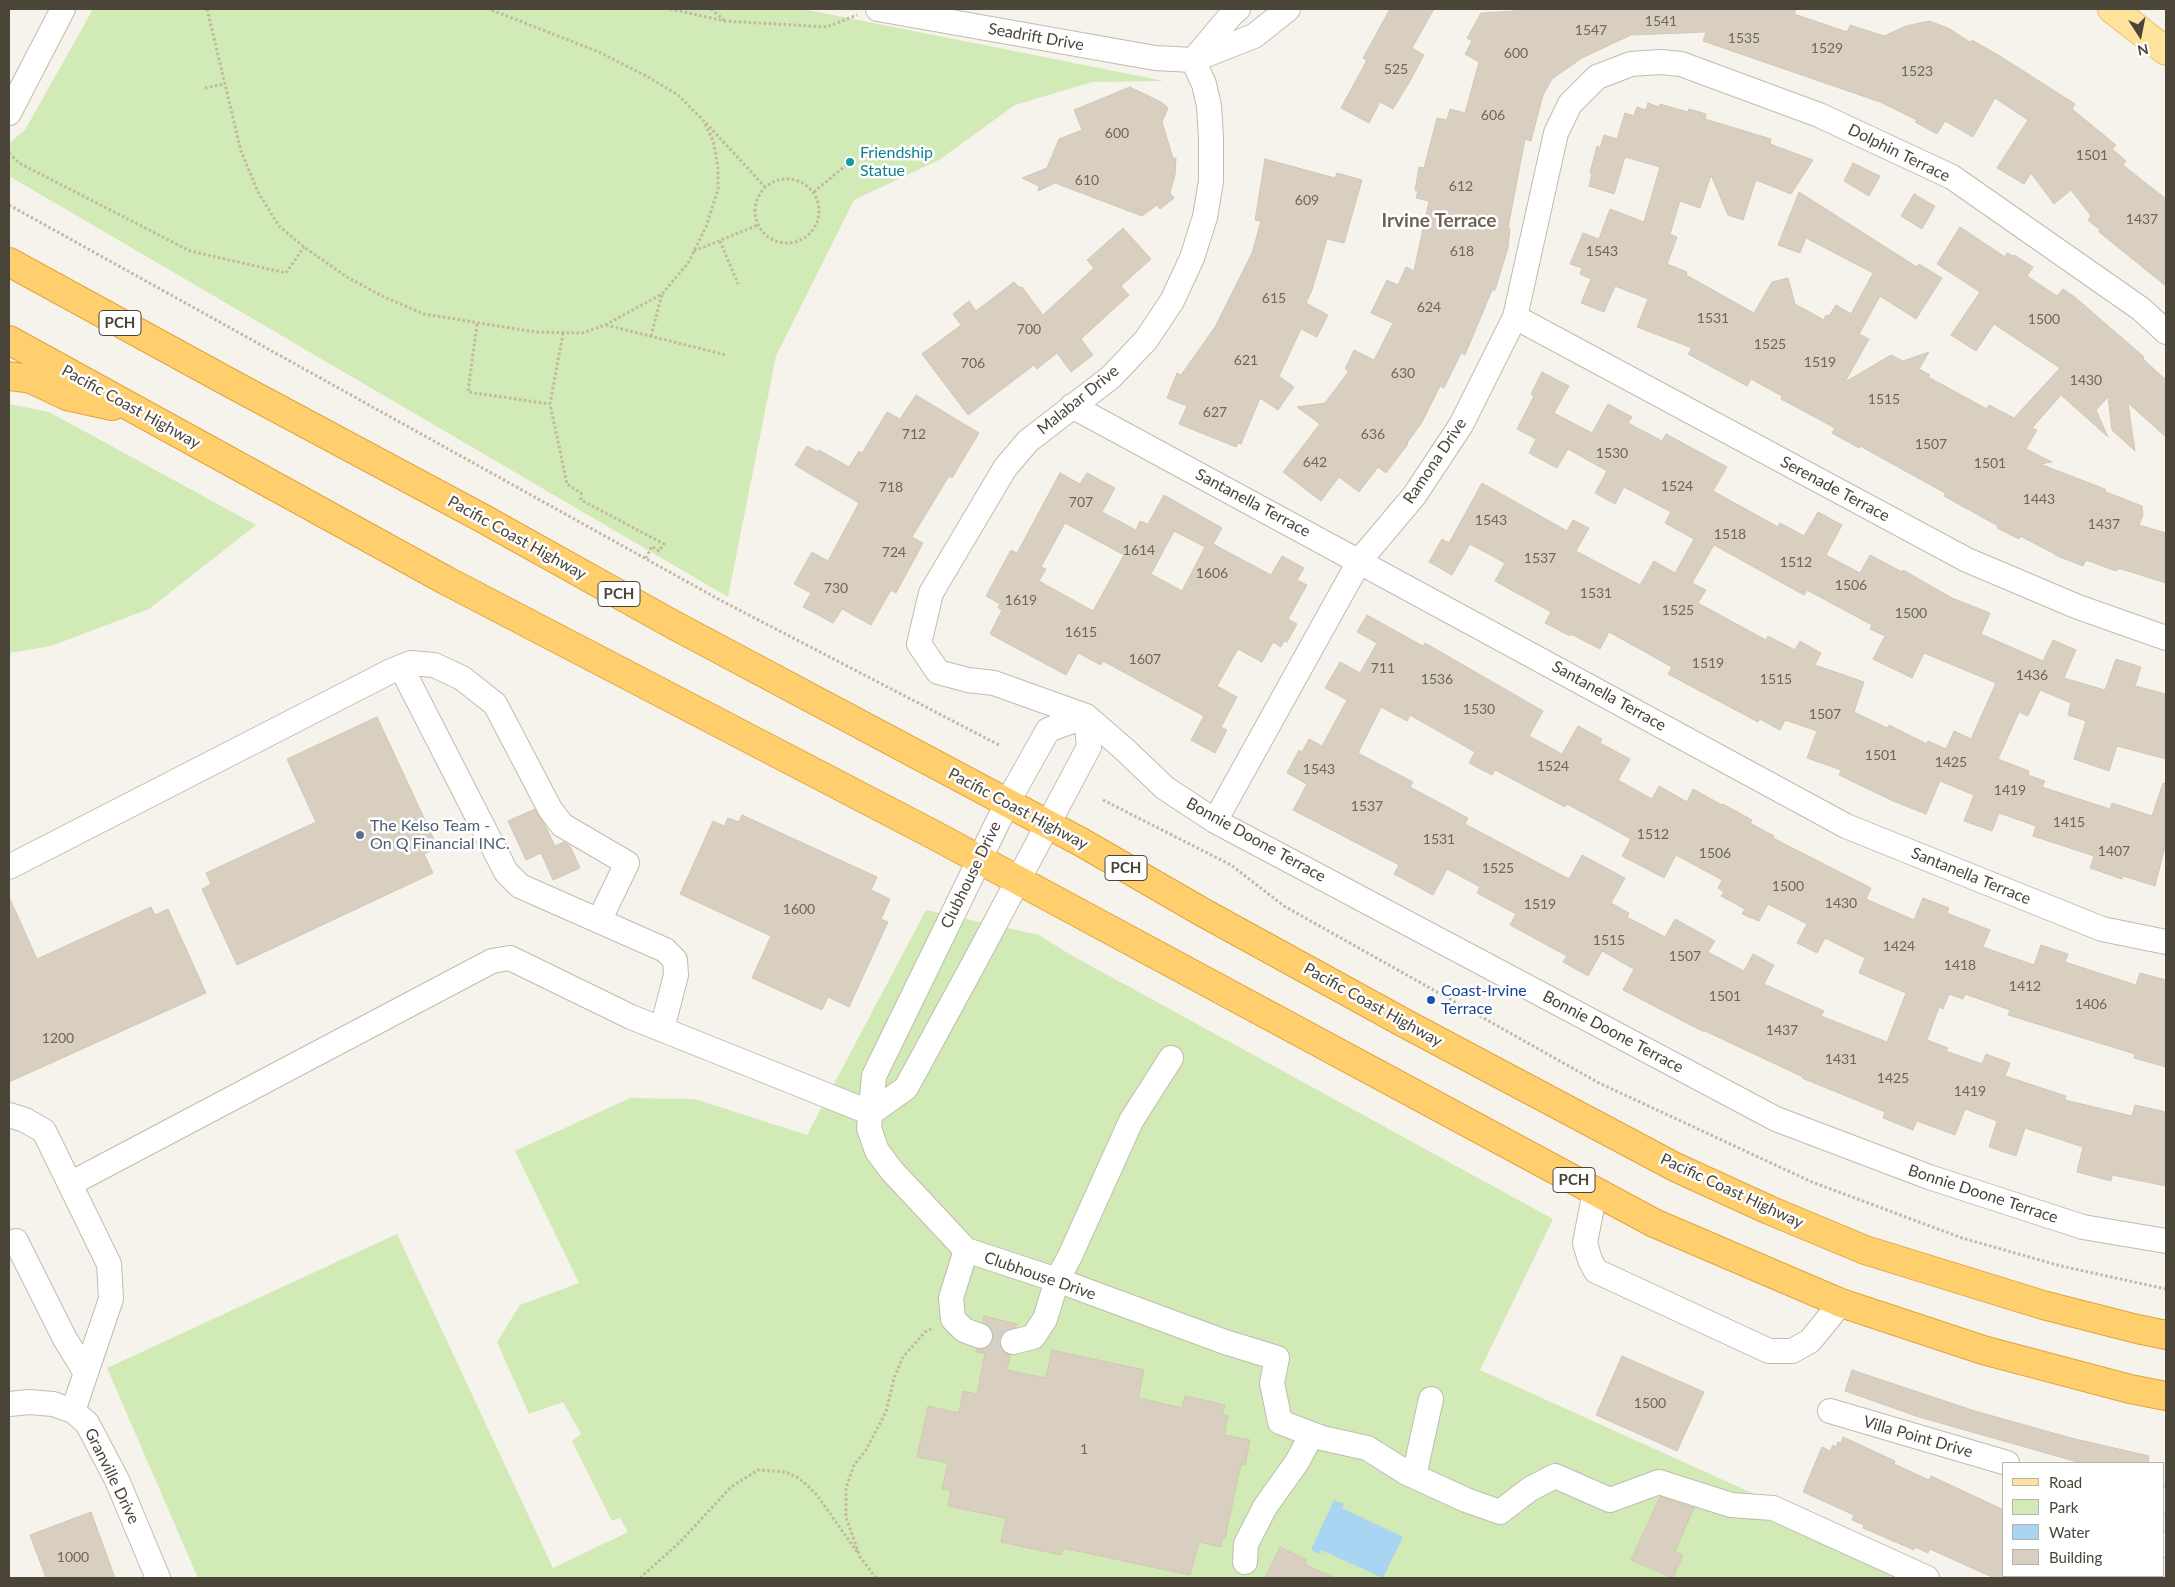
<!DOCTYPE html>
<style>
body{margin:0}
#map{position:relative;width:2175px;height:1587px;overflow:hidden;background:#f6f3ec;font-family:Lato,sans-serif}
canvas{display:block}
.frame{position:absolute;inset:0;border:10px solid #4b4439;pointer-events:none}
.legend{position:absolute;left:2002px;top:1462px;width:162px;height:115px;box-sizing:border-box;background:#fff;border:1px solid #b7b4b0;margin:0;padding:6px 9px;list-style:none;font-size:15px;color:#4b4439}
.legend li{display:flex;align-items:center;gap:10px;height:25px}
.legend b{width:25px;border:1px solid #b7b4b0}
.north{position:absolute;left:2115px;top:10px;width:50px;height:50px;-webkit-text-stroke:4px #fff;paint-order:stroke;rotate:169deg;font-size:14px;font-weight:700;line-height:20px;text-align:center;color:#4b4439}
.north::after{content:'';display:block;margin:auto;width:18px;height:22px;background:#4b4439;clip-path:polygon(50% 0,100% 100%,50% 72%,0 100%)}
</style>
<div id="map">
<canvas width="2175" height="1587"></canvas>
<div class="frame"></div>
<ul class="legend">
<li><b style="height:6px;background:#ffe39c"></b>Road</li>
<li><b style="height:14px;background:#d2eab5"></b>Park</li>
<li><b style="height:14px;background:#a9d4f2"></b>Water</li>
<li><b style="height:14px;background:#d8cfc1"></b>Building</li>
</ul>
<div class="north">N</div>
</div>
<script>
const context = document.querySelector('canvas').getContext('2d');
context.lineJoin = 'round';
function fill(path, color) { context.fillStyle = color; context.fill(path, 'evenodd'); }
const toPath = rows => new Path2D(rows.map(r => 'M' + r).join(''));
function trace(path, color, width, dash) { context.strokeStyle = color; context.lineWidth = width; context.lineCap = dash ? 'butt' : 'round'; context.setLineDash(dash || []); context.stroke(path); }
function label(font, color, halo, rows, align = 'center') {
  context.font = font + ' Lato,sans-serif'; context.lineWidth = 5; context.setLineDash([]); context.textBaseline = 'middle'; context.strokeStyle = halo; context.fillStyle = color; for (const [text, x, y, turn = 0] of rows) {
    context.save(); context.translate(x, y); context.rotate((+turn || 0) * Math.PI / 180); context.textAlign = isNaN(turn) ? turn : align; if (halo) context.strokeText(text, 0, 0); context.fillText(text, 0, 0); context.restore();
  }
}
const green = toPath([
 [93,9,803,9,1164,81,1092,82,1015,105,939,160,854,200,776,356,728,597,9,176,9,143,25,130],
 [9,404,49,412,256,525,149,609,51,646,9,653],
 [926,910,1039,935,1071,955,1553,1219,1480,1370,1940,1578,198,1578,107,1368,397,1234,553,1568,628,1532,620,1518,612,1521,572,1441,581,1434,563,1402,529,1414,497,1342,520,1305,579,1283,515,1151,630,1098,695,1099,807,1135]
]);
const water = toPath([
 [1334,1500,1344,1504,1342,1508,1403,1537,1383,1578,1321,1550,1320,1554,1311,1550]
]);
const building = toPath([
 [1390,9,1434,9,1412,48,1424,55,1409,83,1393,109,1380,102,1369,123,1341,108,1367,60,1363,58,1390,9],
 [1516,9,1796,9,1794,14,1847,32,1850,25,1884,36,1906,26,1929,21,1948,28,1970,42,1972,40,2000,56,2075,104,2072,109,2116,145,2112,149,2126,161,2123,165,2166,199,2166,286,2099,232,2100,230,2088,220,2091,216,2071,190,2054,204,2031,173,2024,184,1997,168,2028,120,1995,98,1973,137,1945,121,1937,134,1915,122,1917,120,1880,102,1703,41,1706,32,1631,35,1582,58,1552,79,1543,95,1531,141,1525,139,1508,228,1510,228,1508,248,1495,290,1492,290,1465,355,1461,353,1444,388,1440,386,1421,424,1407,443,1408,444,1386,473,1378,467,1359,492,1339,477,1321,501,1283,472,1320,424,1297,407,1325,403,1349,371,1345,369,1354,350,1374,360,1393,323,1371,313,1387,280,1398,285,1406,267,1414,271,1429,201,1416,198,1418,191,1415,190,1419,167,1424,168,1437,118,1447,120,1450,109,1465,113,1479,62,1465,54,1472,41,1467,38,1481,13,1514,11,1516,9],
 [1130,87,1161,102,1168,108,1162,122,1173,158,1176,158,1175,175,1170,193,1174,198,1160,209,1157,205,1142,216,1055,183,1038,191,1039,186,1022,178,1047,168,1059,139,1082,130,1074,110,1130,87],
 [1648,103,1659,107,1660,104,1688,112,1689,109,1706,114,1705,119,1771,139,1770,144,1813,160,1791,194,1756,180,1743,220,1728,215,1711,175,1700,208,1680,201,1670,234,1677,237,1667,264,1687,272,1686,275,1754,313,1772,282,1788,278,1795,304,1824,320,1826,315,1829,316,1836,305,1851,314,1873,273,1806,238,1800,253,1778,245,1799,192,1917,267,1919,264,1942,278,1916,319,1880,296,1859,334,1869,339,1845,382,1891,355,1903,361,1929,352,1919,369,1930,375,1928,377,1987,409,1989,405,2014,418,2060,368,1994,324,1976,351,1951,335,1980,292,1937,264,1960,227,2005,257,2007,253,2013,256,2014,255,2033,267,2027,276,2057,296,2063,289,2076,298,2144,357,2143,359,2166,380,2166,437,2128,403,2135,451,2112,430,2108,397,2096,410,2108,437,2061,395,2032,428,2037,430,2026,449,2052,462,2040,464,2105,489,2106,492,2142,506,2143,515,2139,525,2166,533,2166,583,2121,569,2117,569,2116,571,2086,560,2083,566,2055,555,2055,554,2020,536,2019,539,1997,528,1998,526,1944,496,1945,493,1860,446,1859,448,1832,433,1835,428,1781,399,1782,396,1751,379,1747,386,1688,354,1692,348,1637,327,1648,299,1615,286,1604,312,1581,303,1591,279,1580,274,1582,268,1570,264,1583,233,1599,239,1610,209,1644,222,1660,167,1625,157,1614,194,1589,186,1592,173,1590,173,1597,146,1600,148,1604,135,1617,139,1625,113,1634,116,1637,107,1646,110,1648,103],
 [1265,159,1335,178,1337,173,1362,180,1344,243,1327,239,1312,290,1306,303,1328,315,1317,337,1301,329,1279,376,1294,387,1278,410,1260,398,1241,444,1238,443,1236,447,1179,424,1187,406,1167,398,1177,373,1181,375,1215,327,1252,253,1261,221,1255,220,1265,159],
 [1853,163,1880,176,1869,196,1844,181,1853,163],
 [1914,194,1935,206,1922,229,1901,216,1914,194],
 [1123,228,1151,259,1121,286,1129,295,1081,339,1093,355,1071,372,1057,353,1037,369,1034,365,968,415,922,354,961,325,953,314,969,301,976,311,1014,282,1020,288,1022,287,1043,315,1094,268,1087,260,1123,228],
 [1542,372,1569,386,1554,413,1592,433,1608,404,1632,417,1628,423,1662,441,1666,434,1727,467,1713,491,1778,527,1780,523,1804,536,1818,512,1842,525,1826,555,1860,573,1870,555,1902,572,1903,570,1952,598,1990,613,1981,634,2043,661,2053,640,2076,650,2064,678,2105,690,2116,659,2141,667,2135,686,2166,694,2166,759,2117,746,2109,771,2074,759,2086,721,2068,715,2071,703,2040,690,2028,716,2019,712,1998,759,2029,771,2028,775,2045,781,2042,787,2110,809,2112,803,2152,816,2163,783,2166,784,2166,843,2155,886,2123,876,2122,879,2090,868,2094,856,2033,836,2036,826,1999,813,1992,831,1964,821,1974,795,1940,781,1926,814,1893,801,1839,775,1841,770,1807,758,1817,731,1785,720,1780,730,1760,719,1758,722,1668,674,1672,667,1609,632,1600,649,1571,634,1570,636,1545,623,1551,612,1495,581,1505,563,1470,544,1452,575,1429,562,1442,539,1449,543,1482,483,1567,531,1573,520,1589,528,1576,551,1640,585,1654,561,1675,573,1694,539,1665,523,1671,512,1624,487,1615,504,1595,493,1607,471,1568,449,1557,468,1529,453,1536,439,1517,429,1534,396,1531,394,1542,372],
 [1714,545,1804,595,1807,590,1872,625,1870,629,1885,636,1873,659,1912,678,1924,653,1996,683,1971,739,1954,731,1946,749,1928,741,1927,744,1889,725,1887,728,1854,712,1864,682,1815,665,1821,653,1800,641,1795,650,1768,636,1766,640,1698,603,1706,590,1692,583,1714,545],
 [916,395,979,433,952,478,949,476,912,537,923,543,896,593,891,590,871,625,842,609,833,623,803,607,811,593,794,584,812,552,828,561,859,503,795,465,807,446,818,452,819,450,849,467,859,451,862,453,887,412,900,419,916,395],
 [1060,473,1080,484,1087,473,1115,488,1102,512,1136,530,1140,521,1148,524,1164,495,1222,528,1213,544,1271,575,1282,556,1304,568,1297,580,1307,585,1288,619,1297,624,1287,642,1284,641,1281,647,1273,642,1262,662,1238,649,1217,686,1237,697,1221,727,1227,730,1215,753,1191,740,1204,716,1103,661,1101,665,1078,653,1066,675,990,634,1002,610,998,608,1000,604,986,596,1011,550,1017,553,1060,473],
 [1065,523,1124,555,1093,611,1039,581,1046,569,1041,567,1065,523],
 [1174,531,1205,547,1182,591,1151,574,1174,531],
 [1367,615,1423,646,1425,643,1543,711,1529,736,1562,754,1578,726,1602,739,1600,743,1630,759,1618,780,1652,799,1659,786,1687,802,1693,789,1722,805,1723,804,1752,820,1750,823,1774,836,1773,838,1871,888,1866,899,1914,920,1923,898,1949,908,1947,913,1990,930,1983,947,2034,965,2041,945,2068,954,2065,962,2136,985,2140,973,2166,980,2166,1067,2134,1058,2135,1054,2008,1015,2010,1010,1965,994,1963,999,1949,994,1943,1009,1939,1007,1927,1040,1948,1048,1946,1051,1982,1064,1986,1054,2010,1063,2005,1076,2066,1096,2065,1100,2132,1116,2135,1105,2166,1112,2166,1186,2112,1175,2111,1181,2077,1172,2083,1147,2025,1128,2016,1156,1989,1147,1997,1121,1965,1109,1955,1135,1917,1121,1913,1130,1883,1118,1885,1112,1802,1078,1803,1077,1705,1031,1704,1032,1623,990,1634,969,1602,951,1588,976,1563,962,1567,956,1510,925,1516,914,1477,893,1480,887,1447,869,1433,895,1394,874,1399,865,1293,810,1307,784,1287,773,1299,750,1302,752,1309,739,1322,746,1347,700,1325,688,1340,662,1360,673,1377,643,1357,632,1367,615],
 [1381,707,1407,721,1410,715,1475,752,1469,763,1492,775,1495,770,1565,807,1567,804,1631,839,1622,856,1664,878,1676,855,1722,880,1718,888,1724,892,1721,896,1745,909,1742,914,1759,921,1768,904,1807,924,1797,943,1817,953,1825,938,1865,958,1859,973,1906,993,1887,1042,1821,1016,1824,1011,1764,984,1774,965,1753,954,1744,971,1708,952,1715,941,1675,919,1665,937,1627,917,1629,913,1611,903,1625,878,1582,855,1569,879,1465,824,1468,818,1410,787,1413,782,1358,753,1381,707],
 [377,717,438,848,424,854,433,873,237,965,202,889,211,884,206,873,316,822,287,759,377,717],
 [535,809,546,827,555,846,564,842,570,846,580,868,553,880,541,853,526,860,508,821,535,809],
 [742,815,877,877,871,890,890,899,881,919,888,922,849,1007,828,997,822,1010,752,978,771,936,680,894,713,821,724,826,728,818,739,822,742,815],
 [9,897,37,959,151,907,155,915,168,909,206,993,9,1082,9,897],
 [984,1316,1017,1324,1016,1327,1004,1332,1000,1339,1000,1345,1003,1351,1010,1355,1007,1370,1046,1378,1052,1350,1144,1370,1138,1398,1182,1408,1185,1396,1225,1405,1222,1415,1228,1416,1224,1435,1250,1440,1245,1465,1241,1464,1225,1538,1223,1537,1221,1547,1199,1542,1190,1575,1063,1548,1061,1555,1001,1542,1006,1518,948,1506,951,1490,942,1489,948,1463,917,1457,928,1406,959,1413,963,1391,977,1394,985,1353,976,1352,977,1349,983,1349,989,1346,993,1341,994,1334,990,1327,983,1322,984,1316],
 [1622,1356,1704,1392,1677,1451,1596,1415,1622,1356],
 [1852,1370,1975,1411,2071,1438,2149,1456,2148,1463,2081,1463,1919,1417,1845,1391,1852,1370],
 [1843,1437,1895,1461,1894,1464,1929,1480,1931,1476,2004,1510,2004,1578,1994,1578,1930,1549,1928,1553,1915,1547,1914,1550,1863,1528,1864,1525,1852,1520,1854,1515,1803,1492,1822,1447,1830,1451,1833,1445,1836,1447,1838,1442,1841,1443,1843,1437],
 [1660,1497,1694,1508,1675,1551,1683,1555,1673,1578,1631,1560,1660,1497],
 [91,1512,115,1578,46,1578,30,1535,91,1512],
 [1280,1547,1307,1560,1304,1564,1335,1578,1265,1578,1280,1547]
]);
const minorTunnel = toPath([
 [980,1336,1013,1342]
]);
const path = toPath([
 [207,9,241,151,258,192,279,226,304,247,347,277,384,297,424,314,535,332,582,333,605,325,662,294,688,263,706,227,718,189,718,166,713,140,703,120,678,95,650,78,599,52,489,9],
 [670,9,725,21,827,27,857,15],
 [711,9,724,20],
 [205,88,225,84],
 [706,123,765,187],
 [9,153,19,163,190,251,286,273,304,247],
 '755 211a32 32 0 1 1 64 0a32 32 0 1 1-64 0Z',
 [814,192,845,166],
 [9,205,720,600,1001,746],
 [720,241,738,284],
 [694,251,758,225],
 [477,324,468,392,550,404],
 [606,325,726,355],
 [563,333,550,404,567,484,581,493,581,500,664,544,659,551,652,546,646,558],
 [651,336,662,294],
 [1103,800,1231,865,1284,906,1599,1083,1812,1182,1962,1238,2061,1266,2166,1289],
 [640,1578,680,1542,731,1487,758,1470,786,1472,797,1477,807,1485,817,1495,857,1552],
 [876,1578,860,1557,846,1517,846,1488,854,1465,866,1450,886,1412,894,1378,903,1357,925,1332,933,1328]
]);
const minor = toPath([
 [878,9,1155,58,1193,60,1254,36,1288,9],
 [1195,58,1231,15,1238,9],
 [1193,60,1204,84,1209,106,1211,137,1211,181,1205,217,1192,258,1172,301,1146,340,1111,377,1028,441,1005,468,931,593,919,644,938,672,968,680,994,683,1086,716,1124,749,1165,788,1215,821,1776,1119,1929,1177,2083,1227,2166,1241],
 [9,113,63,9],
 [1515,317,1967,560,2078,607,2166,638],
 [1072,406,1846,826,2102,929,2166,942],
 [401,667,506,872,520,886,665,950,675,960,676,975,662,1029],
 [1086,716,1048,730,1007,803,874,1076,869,1128,877,1151,892,1171,966,1250,1057,1280,1225,1342,1277,1358,1272,1383,1280,1422,1322,1438,1367,1448,1407,1473,1466,1500,1500,1512,1530,1489,1555,1476,1610,1500,1659,1482,1731,1505,1773,1508,1927,1578],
 [1215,821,1360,560,1414,496,1461,425,1515,317,1556,133,1570,104,1597,77,1631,64,1660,62,1681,64,1819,115,1952,177,2141,309,2166,332],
 [9,867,391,671,411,663,434,665,462,678,495,704,550,809,562,825,627,863,599,921],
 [871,1113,906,1088,974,963,1089,747,1086,716],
 [9,1115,25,1120,44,1131,109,1264,111,1299,73,1411],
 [70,1184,492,961,510,958,631,1017,871,1113],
 [1595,1191,1585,1243,1590,1260,1596,1271,1769,1351,1792,1351,1810,1341,1841,1303],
 [16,1241,65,1339,86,1373],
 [966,1250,951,1298,953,1319,964,1330,980,1336],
 [1013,1342,1033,1337,1045,1319,1057,1280,1070,1256,1131,1121,1171,1058],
 [9,1404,29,1402,53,1404,73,1411,87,1423,117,1480,158,1578],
 [1830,1411,2007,1463],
 [1414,1476,1431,1399],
 [2164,1501,2166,1499],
 [2164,1544,2166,1545],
 [1245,1562,1246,1544,1265,1507,1297,1462,1312,1434]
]);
const major = toPath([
 [2112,9,2166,51]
]);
const highway = toPath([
 [9,262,232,384,482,518,672,624,1081,842,1204,913,1406,1024,1675,1167,1769,1210,1865,1250,2043,1305,2137,1329,2166,1335],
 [9,340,447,581,936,836,1654,1223,1841,1303,1983,1350,2130,1389,2166,1396],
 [9,376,31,379,67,396,112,406]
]);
const markers = [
 [850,162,5,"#0f9aa8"],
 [360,835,5,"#5c6f8a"],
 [1431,1000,5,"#1a4fb4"]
];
const numberNames = [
 ["1541",1661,21],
 ["1547",1591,30],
 ["1535",1744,38],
 ["1529",1827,48],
 ["600",1516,53],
 ["525",1396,69],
 ["1523",1917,71],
 ["606",1493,115],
 ["600",1117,133],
 ["1501",2092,155],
 ["610",1087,180],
 ["612",1461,186],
 ["609",1307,200],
 ["1437",2142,219],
 ["618",1462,251],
 ["1543",1602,251],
 ["615",1274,298],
 ["624",1429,307],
 ["1531",1713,318],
 ["1500",2044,319],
 ["700",1029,329],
 ["1525",1770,344],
 ["621",1246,360],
 ["1519",1820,362],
 ["706",973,363],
 ["630",1403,373],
 ["1430",2086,380],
 ["1515",1884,399],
 ["627",1215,412],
 ["712",914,434],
 ["636",1373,434],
 ["1507",1931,444],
 ["1530",1612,453],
 ["642",1315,462],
 ["1501",1990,463],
 ["1524",1677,486],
 ["718",891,487],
 ["1443",2039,499],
 ["707",1081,502],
 ["1543",1491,520],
 ["1437",2104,524],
 ["1518",1730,534],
 ["1614",1139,550],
 ["724",894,552],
 ["1537",1540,558],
 ["1512",1796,562],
 ["1606",1212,573],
 ["1506",1851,585],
 ["730",836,588],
 ["1531",1596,593],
 ["1619",1021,600],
 ["1525",1678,610],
 ["1500",1911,613],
 ["1615",1081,632],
 ["1607",1145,659],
 ["1519",1708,663],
 ["711",1383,668],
 ["1436",2032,675],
 ["1536",1437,679],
 ["1515",1776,679],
 ["1530",1479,709],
 ["1507",1825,714],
 ["1501",1881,755],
 ["1425",1951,762],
 ["1524",1553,766],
 ["1543",1319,769],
 ["1419",2010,790],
 ["1537",1367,806],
 ["1415",2069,822],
 ["1512",1653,834],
 ["1531",1439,839],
 ["1407",2114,851],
 ["1506",1715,853],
 ["1525",1498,868],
 ["1500",1788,886],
 ["1430",1841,903],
 ["1519",1540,904],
 ["1600",799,909],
 ["1515",1609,940],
 ["1424",1899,946],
 ["1507",1685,956],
 ["1418",1960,965],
 ["1412",2025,986],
 ["1501",1725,996],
 ["1406",2091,1004],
 ["1437",1782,1030],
 ["1200",58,1038],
 ["1431",1841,1059],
 ["1425",1893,1078],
 ["1419",1970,1091],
 ["1500",1650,1403],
 ["1",1084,1449],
 ["1000",73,1557]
];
const shields = [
 [120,323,42],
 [619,594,42],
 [1126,868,42],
 [1574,1180,42]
];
const shieldNames = [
 ["PCH",120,323],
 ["PCH",619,594],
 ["PCH",1126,868],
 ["PCH",1574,1180]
];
const streetNames = [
 ["Seadrift Drive",1036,37,10],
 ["Dolphin Terrace",1899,153,26],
 ["Malabar Drive",1078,400,-39],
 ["Pacific Coast Highway",131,407,29],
 ["Ramona Drive",1435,461,-56],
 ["Serenade Terrace",1835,489,28],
 ["Santanella Terrace",1253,503,28],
 ["Pacific Coast Highway",517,538,29],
 ["Santanella Terrace",1609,696,29],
 ["Pacific Coast Highway",1018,809,28],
 ["Bonnie Doone Terrace",1256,840,29],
 ["Clubhouse Drive",971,875,-64],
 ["Santanella Terrace",1971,876,22],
 ["Pacific Coast Highway",1373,1005,29],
 ["Bonnie Doone Terrace",1613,1032,28],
 ["Pacific Coast Highway",1732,1191,25],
 ["Bonnie Doone Terrace",1983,1194,18],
 ["Clubhouse Drive",1040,1276,19],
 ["Villa Point Drive",1918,1437,16],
 ["Granville Drive",112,1476,64]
];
const cultureNames = [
 ["Friendship",860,153],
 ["Statue",860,171]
];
const serviceNames = [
 ["The Kelso Team -",370,826],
 ["On Q Financial INC.",370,844]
];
const transitNames = [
 ["Coast-Irvine",1441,991],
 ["Terrace",1441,1009]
];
const quarterNames = [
 ["Irvine Terrace",1439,221]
];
fill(green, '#d2eab5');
fill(water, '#a9d4f2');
fill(building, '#d8cfc1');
trace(building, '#d3c7b4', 1);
trace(minorTunnel, '#d4d0c8', 24, [24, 12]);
trace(minor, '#c2bbae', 26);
trace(major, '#e6c16a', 30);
trace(highway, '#e0a43c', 30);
trace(path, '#c4b79f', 3, [2.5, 2.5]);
trace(minor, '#fff', 24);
trace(major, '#ffe39c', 28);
trace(highway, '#ffcf6e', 28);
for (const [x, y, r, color] of markers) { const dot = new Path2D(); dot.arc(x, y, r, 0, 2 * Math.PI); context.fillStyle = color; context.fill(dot); trace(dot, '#fff', 2); }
label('14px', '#6e675b', null, numberNames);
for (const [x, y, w] of shields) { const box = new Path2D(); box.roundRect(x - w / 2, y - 12.5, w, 25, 4); context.fillStyle = '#fff'; context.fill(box); trace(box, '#4b4439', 1); }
label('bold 15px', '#4b4439', null, shieldNames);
label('16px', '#4b4439', '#fff', streetNames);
label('16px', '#0d838f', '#fff', cultureNames, 'left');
label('16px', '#4e5e75', '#fff', serviceNames, 'left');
label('16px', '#164399', '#fff', transitNames, 'left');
label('bold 19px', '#6e6250', '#fff', quarterNames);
</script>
